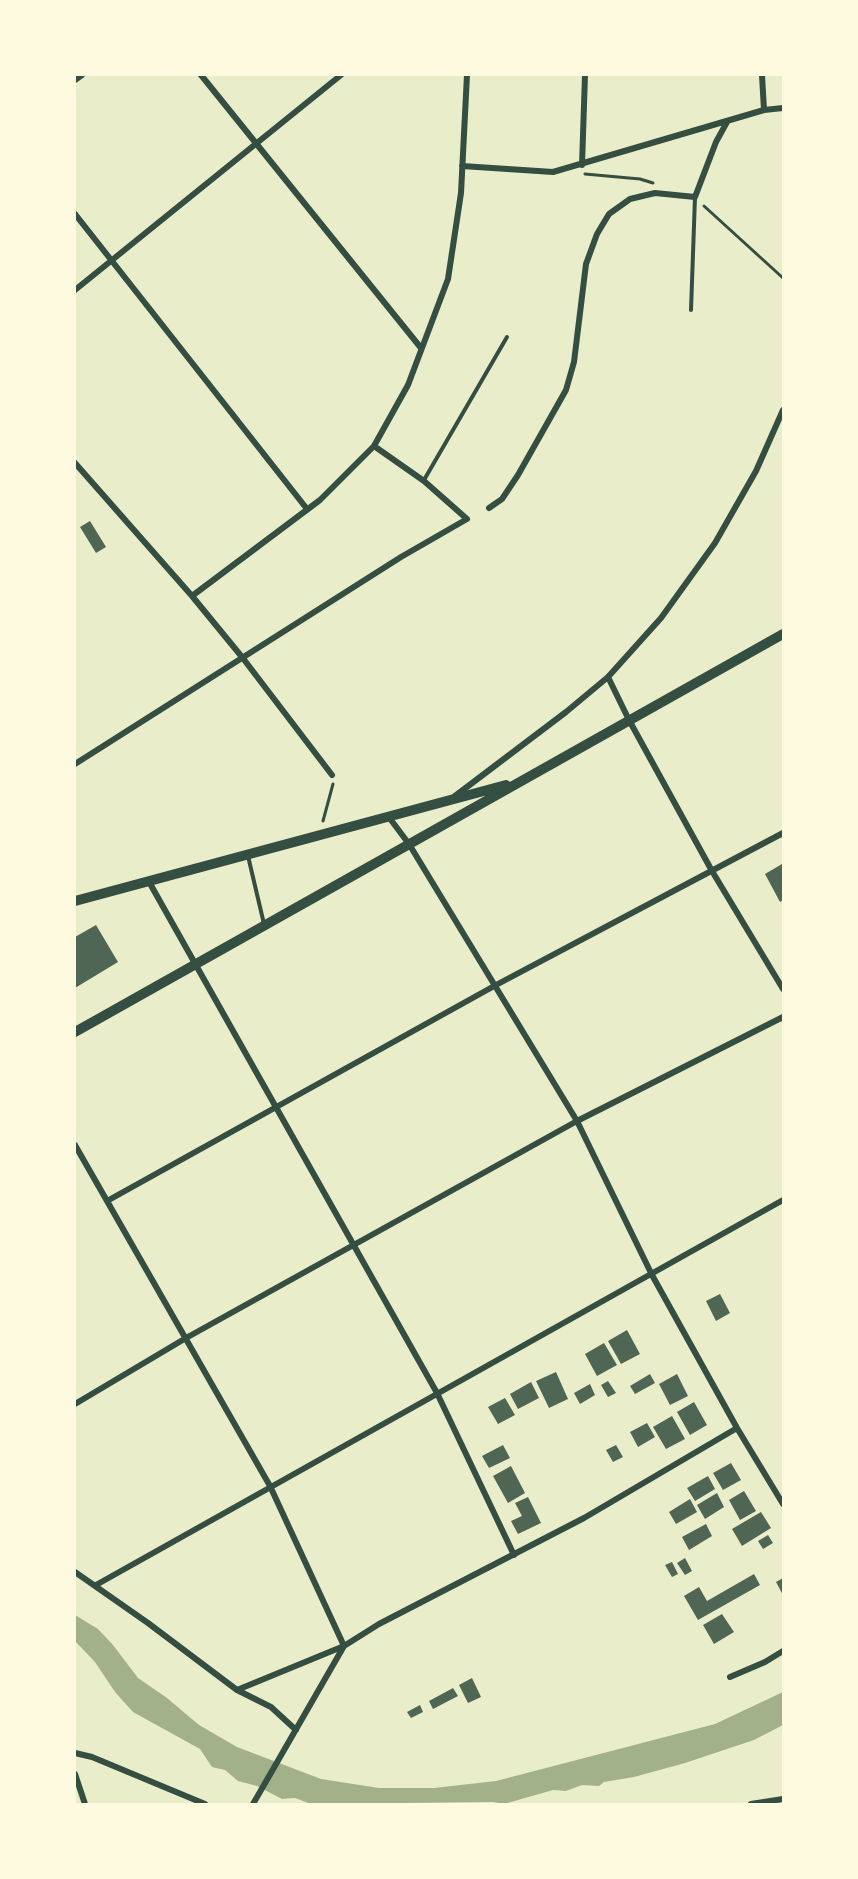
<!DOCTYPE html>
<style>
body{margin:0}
#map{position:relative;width:858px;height:1879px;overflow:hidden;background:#e9edc9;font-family:Overpass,sans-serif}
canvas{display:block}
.frame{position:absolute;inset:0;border:76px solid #fefae0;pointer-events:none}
</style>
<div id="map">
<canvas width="858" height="1879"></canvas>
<div class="frame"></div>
</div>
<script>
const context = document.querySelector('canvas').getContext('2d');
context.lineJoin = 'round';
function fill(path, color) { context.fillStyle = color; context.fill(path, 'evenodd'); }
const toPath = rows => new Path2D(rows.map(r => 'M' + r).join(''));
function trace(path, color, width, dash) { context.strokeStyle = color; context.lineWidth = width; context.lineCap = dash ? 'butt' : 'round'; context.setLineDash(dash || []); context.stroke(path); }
const water = toPath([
 [75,1615,98,1629,113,1645,138,1678,167,1698,199,1725,237,1747,321,1779,379,1788,434,1788,496,1781,715,1724,783,1692,783,1725,754,1740,685,1763,634,1777,604,1782,599,1786,582,1785,566,1791,553,1790,504,1804,493,1802,311,1804,295,1798,282,1799,257,1786,238,1781,225,1770,212,1767,200,1749,133,1712,115,1692,95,1662,75,1641]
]);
const building = toPath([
 [90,521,106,547,96,553,80,527],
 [782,864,783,900,780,902,765,874],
 [96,925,118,962,75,988,75,937],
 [720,1294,730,1313,716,1321,706,1301],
 [627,1330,640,1354,621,1364,608,1341],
 [604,1343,617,1365,597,1376,585,1354],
 [556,1372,568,1399,549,1408,536,1381],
 [650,1374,655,1383,635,1394,630,1386],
 [677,1374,688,1396,670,1405,659,1384],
 [608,1381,616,1393,608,1397,601,1385],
 [531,1382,539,1398,518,1409,510,1394],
 [590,1384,595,1395,580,1404,574,1393],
 [505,1398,515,1415,498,1424,488,1407],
 [694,1402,707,1425,690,1435,677,1412],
 [672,1416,685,1439,666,1449,653,1427],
 [647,1423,655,1437,638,1447,630,1432],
 [503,1445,510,1458,489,1468,482,1456],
 [616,1445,623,1457,613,1462,606,1450],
 [731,1463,741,1480,723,1490,713,1473],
 [511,1466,525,1493,508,1503,493,1476],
 [708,1476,715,1489,695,1501,687,1488],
 [744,1491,756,1511,740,1520,729,1500],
 [717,1493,724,1507,705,1519,697,1505],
 [528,1497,541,1523,518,1534,511,1521,522,1516,515,1503],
 [690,1499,697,1512,676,1524,669,1512],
 [761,1512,771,1528,742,1546,732,1529],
 [706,1524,712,1536,689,1550,682,1537],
 [768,1535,773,1543,763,1549,758,1541],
 [685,1558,692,1571,685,1575,677,1563],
 [672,1562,678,1574,672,1577,665,1565],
 [754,1574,760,1585,698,1620,684,1596,699,1587,707,1601],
 [783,1578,783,1595,776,1582],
 [722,1614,734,1632,714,1644,703,1625],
 [472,1678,481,1697,468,1703,459,1685],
 [453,1688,458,1696,433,1709,429,1701],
 [420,1705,423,1712,411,1718,407,1712]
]);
const path = toPath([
 [585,174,640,179,653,183],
 [704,206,783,278],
 [323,821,333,784]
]);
const service = toPath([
 [691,310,695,197],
 [424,480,507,337],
 [248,856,264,924]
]);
const minor = toPath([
 [201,75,421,348],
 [762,75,764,110],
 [75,80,82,75],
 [582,165,585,75],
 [462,166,553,172,764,110,783,108],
 [75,214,307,509],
 [75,290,341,75],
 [75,463,192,596,242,657,332,775],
 [489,508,502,499,518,475,566,390,574,362,586,264,597,234,609,214,630,199,655,193,695,197,716,142,727,122],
 [192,596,320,500,374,446,408,385,448,279,461,193,467,75],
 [608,677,629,720,712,871,783,989],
 [75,764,401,557,467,519,424,481,374,446],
 [455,796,566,712,608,677,661,618,715,543,756,471,783,410],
 [388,816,409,844,577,1121,652,1275,737,1428,783,1504],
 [148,880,437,1393,514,1555],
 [75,1145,270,1486,344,1646,253,1804],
 [107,1201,496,985,783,833],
 [75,1404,186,1338,577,1121,783,1017],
 [75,1572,148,1623,237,1690,271,1707,296,1730],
 [96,1585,783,1200],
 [730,1677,765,1662,783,1651],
 [237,1690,344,1646,379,1624,584,1518,737,1428],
 [75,1753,92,1757,205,1804],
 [75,1774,85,1804],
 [751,1804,783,1799]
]);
const tertiary = toPath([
 [75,901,506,785],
 [75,1032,783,634]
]);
fill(water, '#a3b18a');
fill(building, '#4f6655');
trace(path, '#344e41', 3);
trace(service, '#344e41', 4);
trace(minor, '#344e41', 6);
trace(tertiary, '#344e41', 10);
</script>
